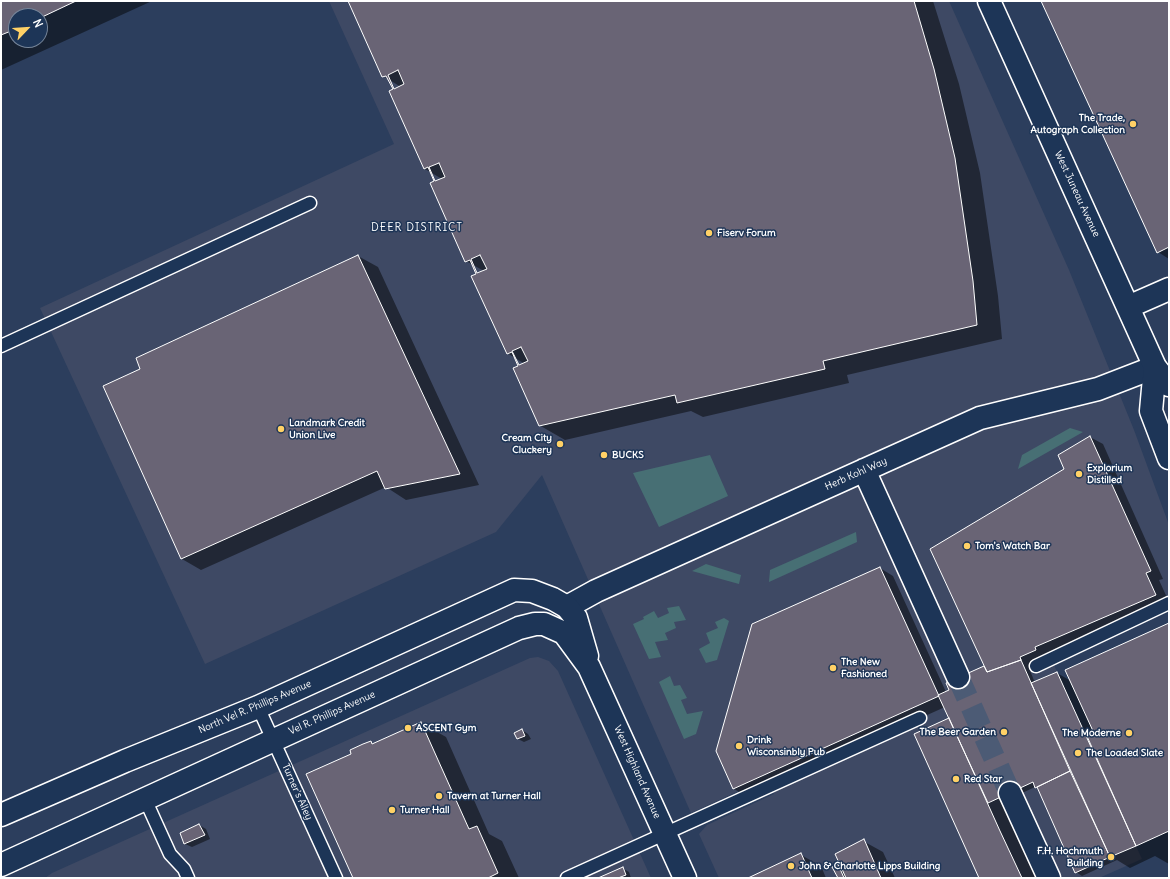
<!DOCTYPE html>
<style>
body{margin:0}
#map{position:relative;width:1170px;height:879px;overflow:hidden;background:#2c3e5d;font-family:Delius,sans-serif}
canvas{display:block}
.frame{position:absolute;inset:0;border:2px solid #fff;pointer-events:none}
.north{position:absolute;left:8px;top:8px;width:40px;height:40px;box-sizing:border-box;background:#1d3557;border:1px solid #77869a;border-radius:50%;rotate:65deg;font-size:11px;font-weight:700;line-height:16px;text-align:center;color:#fff}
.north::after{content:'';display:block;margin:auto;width:14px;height:18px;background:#ffd166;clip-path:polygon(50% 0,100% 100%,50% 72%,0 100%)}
</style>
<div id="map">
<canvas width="1170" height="879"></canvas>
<div class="frame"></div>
<div class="north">N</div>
</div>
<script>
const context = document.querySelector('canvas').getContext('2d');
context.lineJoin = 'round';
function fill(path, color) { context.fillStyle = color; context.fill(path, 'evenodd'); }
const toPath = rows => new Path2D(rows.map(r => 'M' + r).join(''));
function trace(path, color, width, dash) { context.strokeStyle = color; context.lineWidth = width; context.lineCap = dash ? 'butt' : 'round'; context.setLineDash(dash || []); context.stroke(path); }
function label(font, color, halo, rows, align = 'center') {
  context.font = font + ' Delius,sans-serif'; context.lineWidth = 3; context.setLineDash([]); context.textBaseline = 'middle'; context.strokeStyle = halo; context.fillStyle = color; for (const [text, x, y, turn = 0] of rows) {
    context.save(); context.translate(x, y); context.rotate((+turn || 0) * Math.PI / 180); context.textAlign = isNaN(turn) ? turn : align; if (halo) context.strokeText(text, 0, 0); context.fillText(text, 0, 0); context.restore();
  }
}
const built = toPath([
 [329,1,949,1,1069,270,1134,430,1169,525,1169,598,1048,652,1142,859,1099,878,719,878,699,834,707,825,774,794,767,778,691,813,542,475,496,532,205,664,40,308,394,144],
 [538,657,549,661,558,671,651,878,45,878,52,873,530,658]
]);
const green = toPath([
 [1070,428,1083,432,1018,469,1022,455],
 [710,455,728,496,659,527,633,473],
 [856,532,857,542,769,582,770,570],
 [706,564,741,575,739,584,692,571],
 [679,606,686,620,674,622,676,628,665,633,668,640,655,642,661,657,649,659,633,624,644,619,643,617,654,611,658,618,669,613,667,608],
 [724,618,729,621,717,660,706,663,699,649,710,643,706,633,718,628,715,622],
 [670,676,674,686,680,685,687,698,681,700,687,714,703,711,696,734,684,739,659,682]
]);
const shadow = toPath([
 [1,1,152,1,1,70],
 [16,16,40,16,40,40,16,40],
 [350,1,933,1,959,84,980,173,998,296,1002,339,847,375,849,383,703,417,691,411,565,440,539,425,525,364,507,353,484,271,466,261,442,179,425,169,401,87,383,76],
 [1042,1,1169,1,1169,259,1158,252],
 [358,256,378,267,479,485,406,500,386,487,201,570,182,559,142,370,137,358],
 [1090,437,1103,444,1163,579,1159,580,1169,602,1029,668,1035,683,1057,673,1071,681,1169,624,1169,864,1155,856,1130,868,1117,860,1082,876,1076,872,1040,790,1035,787,1005,801,1040,878,980,878,950,719,945,707,747,796,734,789,880,568,893,576,946,692,984,668,986,669,1065,469],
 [421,723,446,737,489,834,502,841,519,878,354,878,352,754,371,742,374,744],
 [522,730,528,734,531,739,524,742,518,739],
 [199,825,206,829,210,839,192,847,185,844,181,834],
 [863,841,883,852,895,878,839,878,838,865,842,868],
 [801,855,821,866,826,878,750,878],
 [622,868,629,872,631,878,600,878]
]);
const building = toPath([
 [1,1,76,1,40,18,40,16,16,16,16,29,1,35,1,1],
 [348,1,914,1,934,69,955,158,973,281,977,325,823,361,825,369,677,403,675,395,539,426,513,368,518,366,512,352,507,354,471,276,476,274,470,260,465,262,430,183,434,181,428,167,424,169,389,91,393,89,386,76,382,77,348,1],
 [398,70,404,84,394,89,388,75,398,70],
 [439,163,445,177,435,181,429,167,439,163],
 [480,255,487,269,477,273,471,259,480,255],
 [521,347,528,361,519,365,512,351,521,347],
 [1041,1,1169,1,1169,247,1157,253,1041,1],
 [358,255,460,474,385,489,377,471,181,559,103,386,140,369,136,358,358,255],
 [1090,436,1151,571,1146,573,1156,595,1035,647,1036,650,1020,657,1021,660,987,672,930,549,1064,469,1058,455,1090,436],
 [880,567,939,696,733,789,716,751,752,624,880,567],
 [1169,623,1169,831,1136,846,1086,734,1093,731,1065,670,1169,623],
 [1021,660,1070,771,1035,788,1033,782,988,803,938,695,949,690,946,683,984,666,987,672,1021,660],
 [1057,672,1136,846,1110,857,1031,683,1057,672],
 [949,718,1000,831,1022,878,979,878,914,734,949,718],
 [421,722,469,829,477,826,498,873,488,878,353,878,306,774,351,754,350,750,363,744,371,741,372,744,421,722],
 [522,729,525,736,517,739,514,733,522,729],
 [1070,771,1110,857,1075,873,1037,787,1070,771],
 [199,824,205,835,184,844,180,833,199,824],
 [864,839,881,878,846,878,835,854,864,839],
 [801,853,812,878,748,878,801,853],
 [838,864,844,878,846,878,838,878,832,867,838,864],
 [623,867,626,875,618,878,598,878,623,867]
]);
const streetTunnel = toPath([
 [958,677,1010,793]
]);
const lane = toPath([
 [1,346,310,203],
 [1036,666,1169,603],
 [258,707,336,878],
 [145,799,170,854,184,869,188,878],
 [567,878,920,718]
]);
const street = toPath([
 [864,470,958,677],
 [567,607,596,591,980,418,1098,389,1155,367],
 [1010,793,1049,878]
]);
const secondary = toPath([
 [989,1,1155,367,1169,385],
 [1128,307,1169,289],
 [1155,367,1151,411,1169,458],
 [1,815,125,761,258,707,514,590,532,591,553,599,567,607,576,618,587,656],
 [1,865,519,628,535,624,544,624,564,633,589,667,685,878]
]);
const markers = [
 [1133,124,4,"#ffd166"],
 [709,233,4,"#ffd166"],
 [281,429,4,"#ffd166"],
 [560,444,4,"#ffd166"],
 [604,455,4,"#ffd166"],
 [1079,474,4,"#ffd166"],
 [967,546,4,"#ffd166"],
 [833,668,4,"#ffd166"],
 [408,728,4,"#ffd166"],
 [1004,732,4,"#ffd166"],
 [1129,733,4,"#ffd166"],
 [739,746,4,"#ffd166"],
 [1078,753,4,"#ffd166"],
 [956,779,4,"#ffd166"],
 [439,796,4,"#ffd166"],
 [392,810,4,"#ffd166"],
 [1111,857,4,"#ffd166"],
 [791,866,4,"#ffd166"]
];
const poiNames = [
 ["The Trade,",1125,118,"right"],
 ["Autograph Collection",1125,130,"right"],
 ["Fiserv Forum",717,233],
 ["Landmark Credit",289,423],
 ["Union Live",289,435],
 ["Cream City",552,438,"right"],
 ["Cluckery",552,450,"right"],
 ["BUCKS",612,455],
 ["Explorium",1087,468],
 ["Distilled",1087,480],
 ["Tom's Watch Bar",975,546],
 ["The New",841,662],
 ["Fashioned",841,674],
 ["ASCENT Gym",416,728],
 ["The Beer Garden",996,732,"right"],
 ["The Moderne",1121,733,"right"],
 ["Drink",747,740],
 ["Wisconsinbly Pub",747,752],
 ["The Loaded Slate",1086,753],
 ["Red Star",964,779],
 ["Tavern at Turner Hall",447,796],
 ["Turner Hall",400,810],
 ["F.H. Hochmuth",1103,851,"right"],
 ["Building",1103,863,"right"],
 ["John & Charlotte Lipps Building",799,866]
];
const streetNames = [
 ["West Juneau Avenue",1077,194,65],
 ["Herb Kohl Way",856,474,-24],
 ["North Vel R. Phillips Avenue",255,707,-23],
 ["Vel R. Phillips Avenue",332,713,-24],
 ["West Highland Avenue",637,772,66],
 ["Turner's Alley",297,792,66]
];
const neighbourhoodNames = [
 ["DEER DISTRICT",417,228]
];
fill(built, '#3e4964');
fill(green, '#476f74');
fill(shadow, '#0007');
fill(building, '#696475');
trace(building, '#fff', 1);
trace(streetTunnel, '#4c5b75', 22, [22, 11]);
trace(lane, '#fff', 15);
trace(street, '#fff', 25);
trace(secondary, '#fff', 25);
trace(lane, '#1d3557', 12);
trace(street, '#1d3557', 22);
trace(secondary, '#1d3557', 22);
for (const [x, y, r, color] of markers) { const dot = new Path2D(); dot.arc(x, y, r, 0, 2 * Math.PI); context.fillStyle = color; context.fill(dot); trace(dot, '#1d3557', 1.5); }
label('bold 10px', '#fff', '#1d3557', poiNames, 'left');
label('10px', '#fff', '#1d3557', streetNames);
context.letterSpacing = '1px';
label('11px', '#fff', '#1d3557', neighbourhoodNames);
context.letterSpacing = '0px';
</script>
